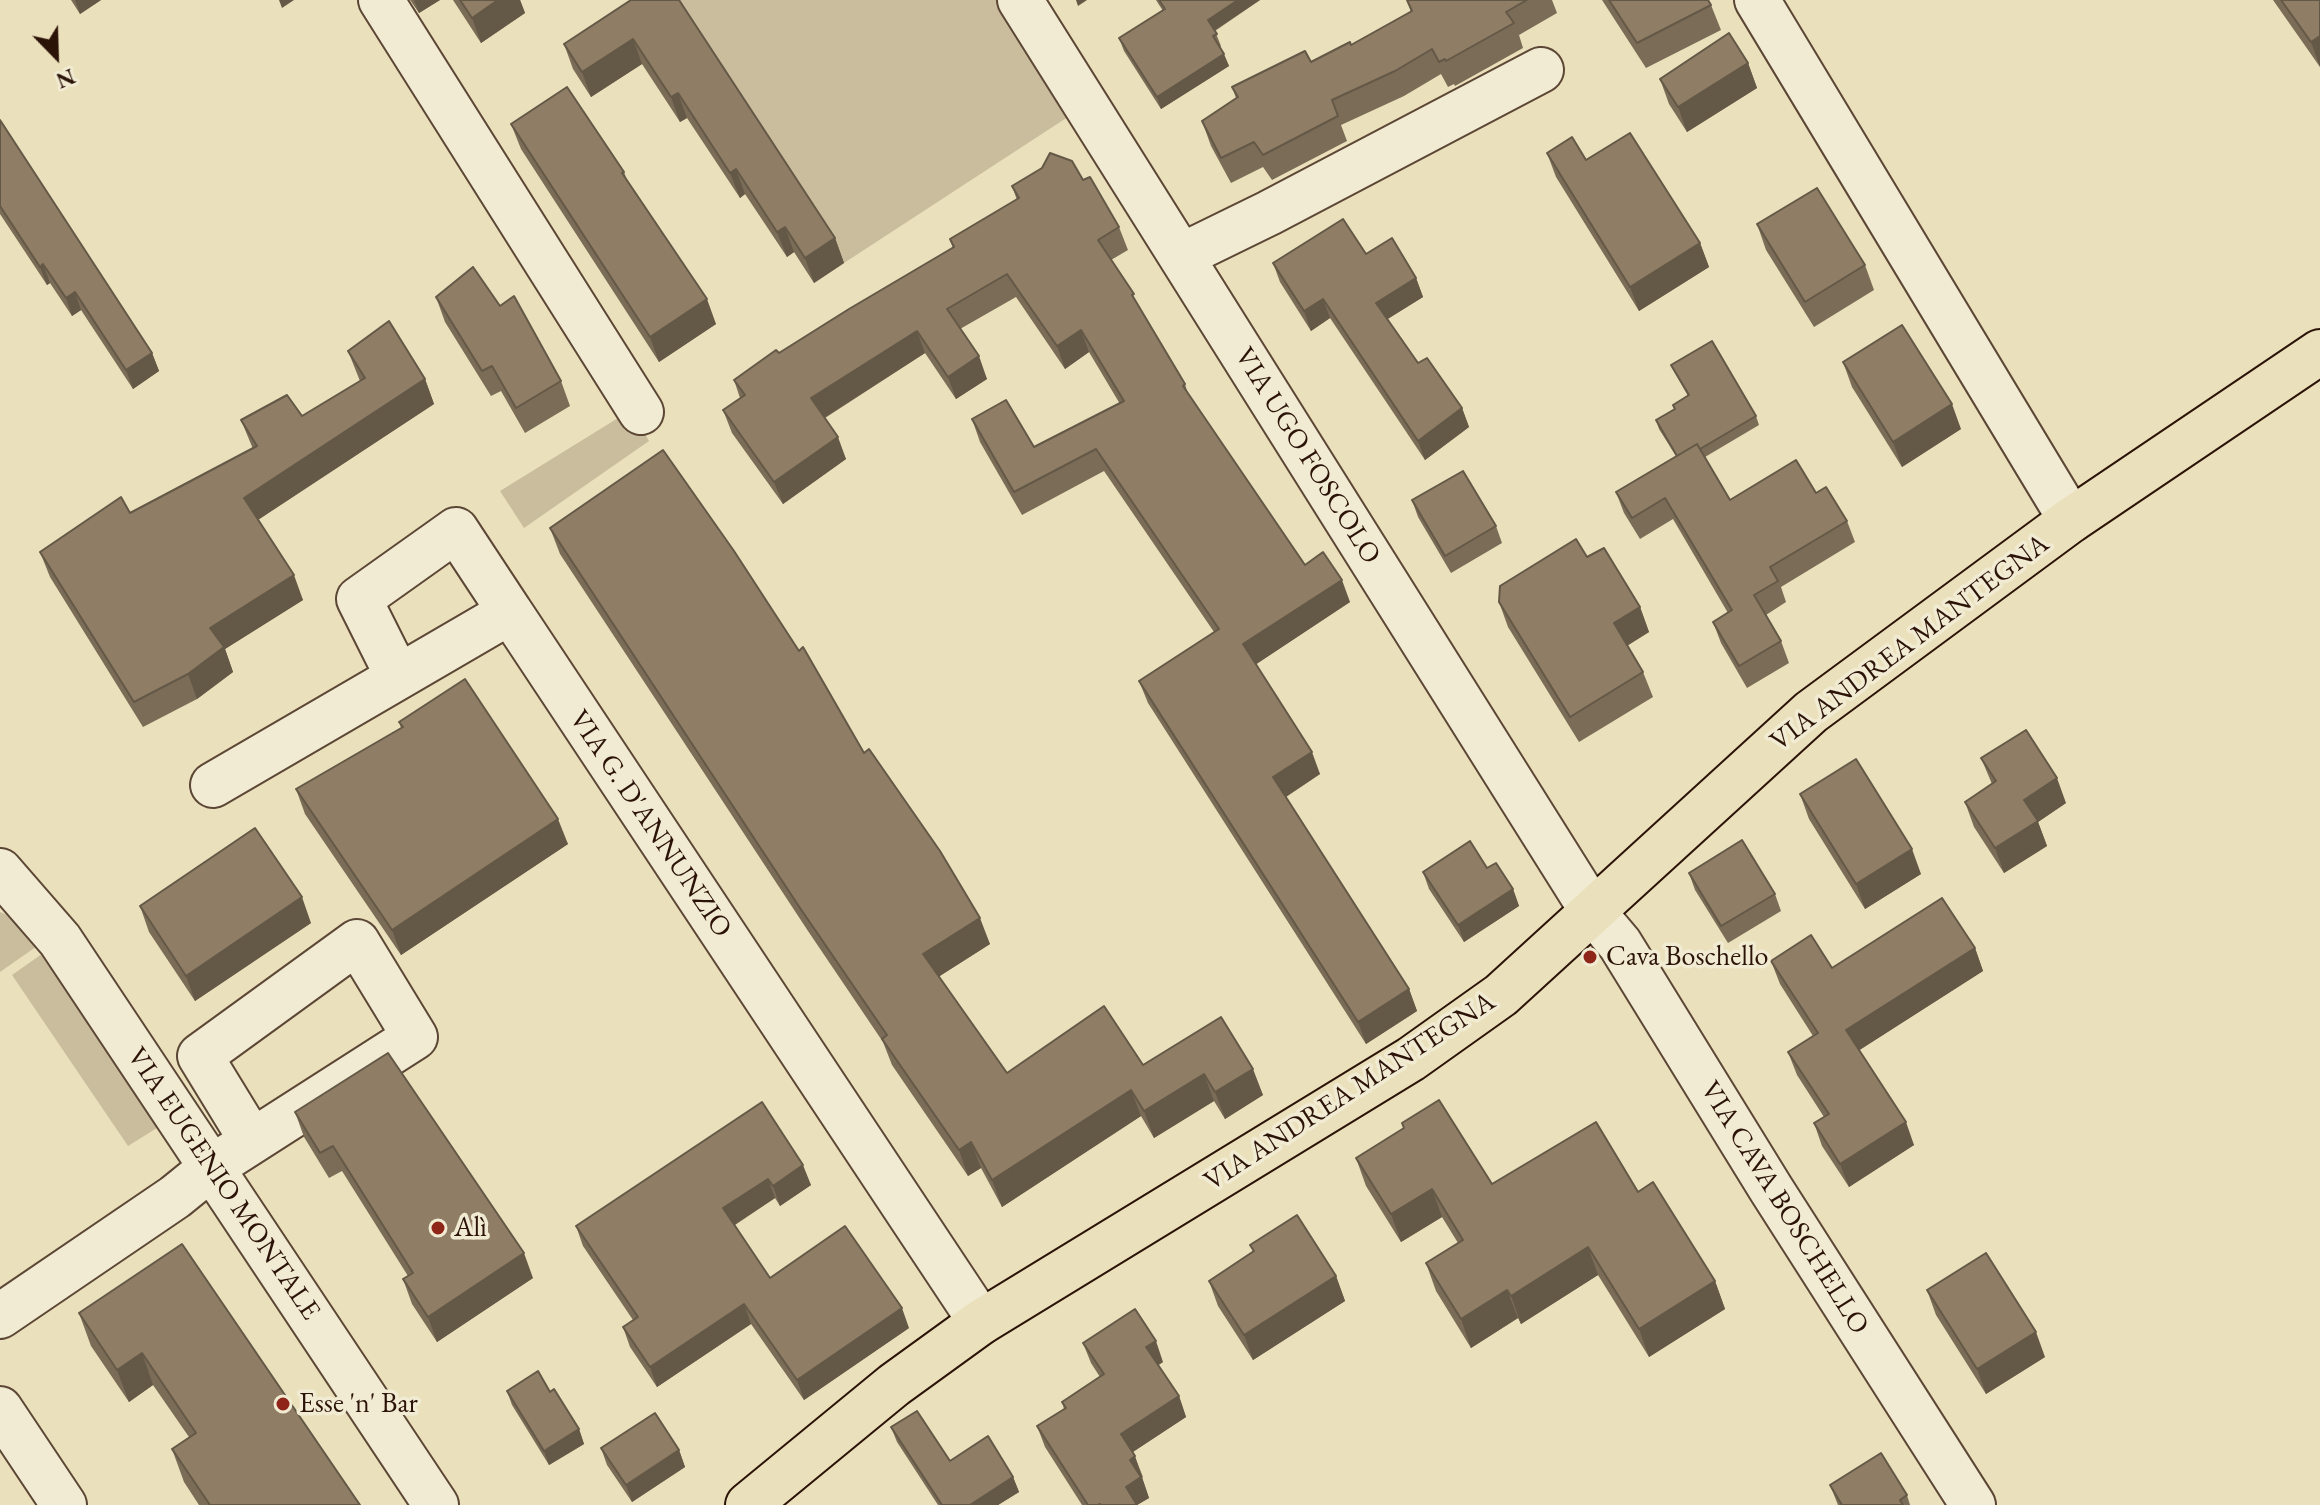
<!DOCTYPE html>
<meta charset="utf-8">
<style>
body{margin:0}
#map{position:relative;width:2320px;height:1505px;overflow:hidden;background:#eae0bb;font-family:"EB Garamond",serif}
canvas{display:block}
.north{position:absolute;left:16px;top:16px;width:80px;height:80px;-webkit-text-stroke:6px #f1ebd3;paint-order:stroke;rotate:157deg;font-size:22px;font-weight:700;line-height:32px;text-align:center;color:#2c1308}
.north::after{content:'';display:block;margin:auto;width:28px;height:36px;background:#2c1308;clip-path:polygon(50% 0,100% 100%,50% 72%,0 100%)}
</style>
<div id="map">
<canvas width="2320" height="1505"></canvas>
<div class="north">N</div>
</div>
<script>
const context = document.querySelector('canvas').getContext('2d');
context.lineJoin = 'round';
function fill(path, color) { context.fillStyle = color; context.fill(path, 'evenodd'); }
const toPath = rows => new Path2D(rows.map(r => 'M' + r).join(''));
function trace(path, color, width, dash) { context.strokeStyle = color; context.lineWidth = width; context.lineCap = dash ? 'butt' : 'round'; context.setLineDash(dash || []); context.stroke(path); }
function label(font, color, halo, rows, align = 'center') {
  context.font = font + ' "EB Garamond",serif'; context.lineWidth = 7; context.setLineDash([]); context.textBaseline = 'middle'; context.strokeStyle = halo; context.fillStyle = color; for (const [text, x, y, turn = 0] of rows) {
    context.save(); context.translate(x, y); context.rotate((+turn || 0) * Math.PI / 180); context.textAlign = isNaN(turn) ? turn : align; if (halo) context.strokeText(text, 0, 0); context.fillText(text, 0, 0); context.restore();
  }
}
const green = toPath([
 [672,0,1003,0,1074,113,844,263],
 [631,410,649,441,524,528,500,491],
 [0,912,22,921,43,942,0,972],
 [49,949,165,1123,128,1146,12,975]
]);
const minor = toPath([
 [381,0,641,412],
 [1020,0,1593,912,1620,944,1771,1189,1973,1505],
 [1757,0,2071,520],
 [1181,256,1269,213,1541,70],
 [398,677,359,599,456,530,510,612],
 [213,785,510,612,981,1322],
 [0,871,60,940,436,1505],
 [0,1316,175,1197,212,1167,415,1037,357,942,200,1056,252,1141],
 [0,1409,64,1505]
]);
const major = toPath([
 [748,1505,894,1385,981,1322,1411,1059,1501,995,1811,712,2071,520,2320,352]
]);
const wall = toPath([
 [71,0,101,0,80,14],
 [410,0,440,0,419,13],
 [453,0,520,0,525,13,481,43],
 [631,0,835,238,844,263,814,283,794,252,787,257,745,194,740,198,687,118,680,122,642,64,591,97,573,69,564,44],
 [1156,0,1260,0,1215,31,1221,46,1220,47,1229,66,1161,109,1124,51,1119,38,1163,11],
 [1407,0,1552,0,1557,13,1519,35,1523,48,1455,86,1454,84,1448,87,1441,74,1404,96,1341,125,1347,141,1272,180,1263,167,1231,183,1211,146,1202,121,1236,98,1232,87,1311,62,1351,45,1411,12],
 [1602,0,1708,0,1711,5,1721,30,1646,68],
 [2273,0,2320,0,2320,67],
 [1748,63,1757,88,1687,132,1669,104,1660,79],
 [0,120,152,353,159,371,133,389,81,310,72,316,50,283,47,285,0,214],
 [511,124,624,172,627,180,716,324,659,362,521,149],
 [1547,153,1586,160,1700,243,1709,267,1639,311,1556,177],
 [1083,180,1119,227,1128,250,1111,260,1185,384,1188,394,1305,565,1350,602,1256,664,1320,774,1286,797,1409,989,1417,1011,1366,1044,1148,703,1139,681,1214,632,1104,471,1022,515,980,442,972,419,1034,447,1120,404,1089,352,1065,369,1016,297,960,329,987,379,956,399,925,353,825,418,846,459,783,504,732,433,723,410,740,398,734,380,953,248,950,239,1017,200,1012,186],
 [1757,224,1865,265,1874,290,1814,327,1766,250],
 [1366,254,1416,278,1423,297,1387,319,1418,363,1462,408,1469,427,1425,460,1330,318,1311,331,1280,282,1273,263],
 [436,297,561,381,570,406,525,433,501,391,491,396,445,322],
 [348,351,425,379,434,404,258,520,303,600,225,649,233,672,197,699,143,727,50,577,40,552,130,513,253,449,241,420,302,416,360,381],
 [1843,362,1961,429,1902,467,1852,387],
 [1671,365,1756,416,1759,425,1705,457,1730,500,1816,493,1847,521,1855,542,1781,587,1786,602,1766,615,1781,641,1789,663,1747,688,1721,643,1713,622,1728,613,1673,519,1640,539,1624,513,1616,492,1676,456,1659,429,1656,420,1674,410,1688,396,1675,373],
 [1412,500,1496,526,1502,543,1451,573,1418,517],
 [550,528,864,753,990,944,938,977,1007,1073,1143,1065,1221,1017,1263,1095,1225,1119,1214,1101,1154,1138,1141,1116,1002,1207,981,1168,968,1176,892,1065,883,1042,808,931,560,554],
 [1587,557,1640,607,1649,632,1627,646,1643,672,1653,697,1579,742,1508,627,1499,602],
 [399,722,568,844,401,955,305,814,296,789,401,728],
 [1981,758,2066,803,2038,822,2047,846,2004,873,1974,827,1965,802,1992,784],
 [1800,794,1921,874,1865,909,1809,819],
 [1487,868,1513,889,1519,906,1464,942,1429,889,1423,872],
 [1689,873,1775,894,1781,911,1728,943,1695,890],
 [140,906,311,923,195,1001,149,932],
 [1975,948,1983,971,1859,1050,1914,1145,1849,1187,1822,1146,1814,1123,1824,1117,1797,1075,1788,1052,1813,1036,1780,984,1771,961,1832,968],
 [762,1102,811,1185,780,1206,775,1198,735,1225,770,1278,909,1328,804,1400,751,1324,657,1387,630,1347,623,1327,633,1320,583,1246,576,1226],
 [295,1112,533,1278,437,1342,412,1304,403,1279,408,1276,342,1171,329,1178,304,1137],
 [1402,1123,1492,1184,1638,1192,1715,1281,1725,1309,1649,1357,1598,1275,1521,1324,1518,1318,1471,1348,1436,1291,1426,1263,1458,1243,1442,1217,1401,1242,1366,1186,1356,1158,1404,1129],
 [182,1244,360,1505,199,1505,184,1482,172,1449,189,1437,153,1385,129,1402,91,1346,79,1313],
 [1250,1245,1336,1276,1345,1301,1253,1360,1218,1306,1209,1281,1253,1252],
 [1927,1290,2045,1357,1986,1394,1936,1315],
 [1083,1343,1163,1362,1158,1365,1179,1396,1186,1417,1133,1452,1143,1477,1142,1478,1149,1498,1137,1505,1082,1505,1045,1447,1037,1426,1064,1409,1062,1402,1100,1377,1091,1363],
 [507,1391,550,1392,579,1429,584,1444,549,1465,512,1405],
 [891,1427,950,1461,1013,1477,1019,1492,998,1505,938,1505,897,1442],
 [601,1448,679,1450,685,1467,632,1502,607,1465],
 [1830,1485,1907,1495,1910,1505,1838,1505]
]);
const shadedWall = toPath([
 [75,0,101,0,80,14],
 [279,0,294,0,282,8],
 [414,0,440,0,419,13],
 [498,0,520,0,525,13,481,43,472,18],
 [1076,0,1087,0,1078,6],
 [1238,0,1260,0,1212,32,1208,20],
 [2320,36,2320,67,2311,42],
 [633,39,642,64,591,97,582,72],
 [1224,54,1229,66,1161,109,1157,97],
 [1748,63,1757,88,1687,132,1678,107],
 [678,93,687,118,680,122,671,97],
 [736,169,745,194,740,198,730,173],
 [785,227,794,252,787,257,777,232],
 [835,238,844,263,814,283,805,258],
 [1700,243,1709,267,1639,311,1630,287],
 [43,264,50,283,47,285,40,267],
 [1416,278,1423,297,1383,322,1376,303],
 [75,292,81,310,72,316,66,298],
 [707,299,716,324,659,362,650,337],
 [1323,299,1330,318,1311,331,1304,311],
 [1081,330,1089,352,1065,369,1057,346],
 [917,331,925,353,819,421,811,398],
 [152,353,159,371,133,389,126,370],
 [979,356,987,379,956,399,948,377],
 [425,379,434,404,253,523,244,498],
 [1952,404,1961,429,1902,467,1893,442],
 [1462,408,1469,427,1425,460,1418,441],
 [838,437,846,459,783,504,774,482],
 [294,575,303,600,225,649,233,672,197,699,188,674,210,628],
 [1342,580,1350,602,1252,667,1243,644],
 [1640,607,1649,632,1623,648,1614,623],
 [1312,752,1320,774,1281,800,1273,777],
 [2057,778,2066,803,2038,822,2047,846,2004,873,1995,848,2024,800],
 [558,819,568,844,401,955,392,930],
 [1912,849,1921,874,1865,909,1856,884],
 [1513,889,1519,906,1464,942,1458,925],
 [302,897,311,923,195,1001,186,976],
 [980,918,990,944,932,981,923,954],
 [1975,948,1983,971,1855,1053,1846,1030],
 [1409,989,1417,1011,1366,1044,1358,1022],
 [1253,1069,1263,1095,1225,1119,1215,1092],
 [1204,1074,1214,1101,1154,1138,1144,1111],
 [1131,1090,1141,1116,1002,1207,992,1180],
 [1906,1122,1914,1145,1849,1187,1840,1164],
 [971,1142,981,1168,968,1176,959,1150],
 [803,1165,811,1185,780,1206,773,1186],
 [768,1179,775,1198,731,1227,723,1208],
 [1432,1189,1442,1217,1401,1242,1391,1214],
 [1588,1247,1598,1275,1521,1324,1511,1296],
 [524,1253,533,1278,437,1342,428,1317],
 [1336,1276,1345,1301,1253,1360,1244,1335],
 [1715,1281,1725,1309,1649,1357,1639,1329],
 [1507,1290,1518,1318,1471,1348,1461,1319],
 [744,1304,751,1324,657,1387,650,1367],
 [902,1308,909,1328,804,1400,797,1380],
 [2036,1332,2045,1357,1986,1394,1977,1369],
 [1156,1341,1163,1362,1154,1368,1146,1347],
 [142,1353,153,1385,129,1402,117,1370],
 [1179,1396,1186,1417,1128,1455,1121,1434],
 [579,1429,584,1444,549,1465,544,1451],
 [679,1450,685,1467,632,1502,626,1485],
 [1135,1456,1149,1498,1137,1505,1126,1487,1130,1460],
 [1013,1477,1019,1492,998,1505,970,1505]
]);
const building = toPath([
 [460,0,498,0,472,18,460,0],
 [631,0,679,0,835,238,805,258,785,227,777,232,736,169,730,173,678,93,671,97,633,39,582,72,564,44,631,0],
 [1159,0,1238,0,1208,20,1217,34,1213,36,1224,54,1157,97,1119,38,1165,9,1159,0],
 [1407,0,1527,0,1506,12,1514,23,1446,61,1445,59,1439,62,1432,49,1395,71,1332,100,1338,116,1263,155,1254,142,1221,158,1202,121,1238,97,1232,87,1305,51,1311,62,1350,42,1351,45,1412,11,1407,0],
 [1609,0,1708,0,1711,5,1637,43,1609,0],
 [2281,0,2320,0,2320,36,2311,42,2281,0],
 [1729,33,1748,63,1678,107,1660,79,1729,33],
 [567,87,624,172,622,173,707,299,650,337,511,124,567,87],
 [0,120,152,353,126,370,75,292,66,298,43,264,40,267,0,206,0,120],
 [1630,133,1700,243,1630,287,1547,153,1572,137,1586,160,1630,133],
 [1050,153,1072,161,1083,180,1090,177,1119,227,1098,240,1134,294,1132,295,1185,384,1183,386,1305,565,1323,552,1342,580,1243,644,1312,752,1273,777,1409,989,1358,1022,1139,681,1219,629,1096,449,1014,492,972,419,1006,400,1034,447,1124,401,1081,330,1057,346,1007,274,947,309,979,356,948,377,917,331,811,398,838,437,774,482,723,410,745,395,734,380,776,350,779,353,849,309,954,247,950,239,1019,198,1012,186,1042,168,1050,153],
 [1817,188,1865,265,1805,302,1757,224,1817,188],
 [1343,219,1366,254,1392,238,1416,278,1376,303,1418,363,1427,358,1462,408,1418,441,1323,299,1304,311,1273,263,1343,219],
 [473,267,500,306,514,296,561,381,516,408,492,366,482,371,436,297,473,267],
 [389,321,425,379,244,498,294,575,210,628,224,647,188,674,134,702,40,552,121,497,130,513,257,446,241,420,287,395,302,416,365,378,348,351,389,321],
 [1902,325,1952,404,1893,442,1843,362,1902,325],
 [1712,341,1756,416,1700,449,1697,444,1677,456,1656,420,1675,409,1673,405,1689,395,1671,365,1712,341],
 [1697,444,1730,500,1796,460,1816,493,1826,487,1847,521,1770,567,1778,581,1754,595,1781,641,1739,666,1713,622,1732,610,1665,498,1632,518,1616,492,1697,444],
 [663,450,734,551,799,651,803,647,864,753,869,749,940,851,980,918,923,954,1007,1073,1104,1006,1143,1065,1221,1017,1253,1069,1215,1092,1204,1074,1144,1111,1131,1090,992,1180,971,1142,959,1150,882,1039,887,1035,798,905,550,528,663,450],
 [1463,471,1496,526,1445,556,1412,500,1463,471],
 [1576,539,1587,557,1604,548,1640,607,1614,623,1643,672,1570,717,1499,602,1500,586,1576,539],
 [465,679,558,819,392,930,296,789,403,727,399,722,465,679],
 [2026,730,2057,778,2024,800,2038,821,1995,848,1965,802,1996,781,1981,758,2026,730],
 [1856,759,1912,849,1856,884,1800,794,1856,759],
 [255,828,302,897,186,976,140,906,255,828],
 [1742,840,1775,894,1721,926,1689,873,1742,840],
 [1470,841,1487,868,1496,863,1513,889,1458,925,1423,872,1470,841],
 [1942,898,1975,948,1846,1030,1906,1122,1840,1164,1814,1123,1829,1114,1788,1052,1818,1033,1771,961,1811,935,1832,968,1942,898],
 [388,1053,524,1253,428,1317,403,1279,413,1273,333,1146,320,1153,295,1112,388,1053],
 [1439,1100,1492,1184,1596,1122,1638,1192,1653,1182,1715,1281,1639,1329,1588,1247,1511,1296,1507,1290,1461,1319,1426,1263,1463,1240,1432,1189,1391,1214,1356,1158,1404,1128,1402,1123,1439,1100],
 [762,1102,803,1165,773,1186,768,1179,723,1208,770,1278,845,1226,902,1308,797,1380,744,1304,650,1367,623,1327,638,1317,576,1226,762,1102],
 [1297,1215,1336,1276,1244,1335,1209,1281,1254,1251,1250,1245,1297,1215],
 [182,1244,360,1505,210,1505,172,1449,196,1433,142,1353,117,1370,79,1313,182,1244],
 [1986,1253,2036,1332,1977,1369,1927,1290,1986,1253],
 [1135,1309,1156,1341,1146,1347,1179,1396,1121,1434,1135,1456,1130,1460,1141,1477,1126,1487,1137,1505,1101,1505,1100,1504,1098,1505,1088,1505,1037,1426,1066,1408,1062,1402,1104,1374,1083,1343,1135,1309],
 [538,1371,550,1392,554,1389,579,1429,544,1451,507,1391,538,1371],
 [917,1411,950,1461,988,1436,1013,1477,970,1505,942,1505,891,1427,917,1411],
 [655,1413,679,1450,626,1485,601,1448,655,1413],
 [1881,1453,1907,1495,1900,1500,1903,1505,1842,1505,1830,1485,1881,1453]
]);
const markers = [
 [1590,957,8,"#8f2418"],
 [438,1228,8,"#8f2418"],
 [283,1404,8,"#8f2418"]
];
const streetNames = [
 ["VIA UGO FOSCOLO",1307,456,58],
 ["VIA ANDREA MANTEGNA",1910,643,-37],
 ["VIA G. D'ANNUNZIO",650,824,56],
 ["VIA ANDREA MANTEGNA",1350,1092,-33],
 ["VIA EUGENIO MONTALE",223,1184,56],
 ["VIA CAVA BOSCHELLO",1784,1208,58]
];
const poiNames = [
 ["Cava Boschello",1606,957],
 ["Alì",454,1228],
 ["Esse 'n' Bar",299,1404]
];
fill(green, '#cabd9d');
trace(minor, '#5c4635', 48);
trace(major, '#2c1308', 48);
trace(minor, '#f1ebd3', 44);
trace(major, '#eae0bb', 44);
fill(wall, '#7b6c57');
fill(shadedWall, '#645847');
fill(building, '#8f7e65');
trace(building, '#645847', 2);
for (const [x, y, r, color] of markers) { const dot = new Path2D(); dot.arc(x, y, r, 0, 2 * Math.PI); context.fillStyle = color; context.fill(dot); trace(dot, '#f1ebd3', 3); }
label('28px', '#2c1308', '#f1ebd3', streetNames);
label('28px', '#2c1308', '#f1ebd3', poiNames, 'left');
</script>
